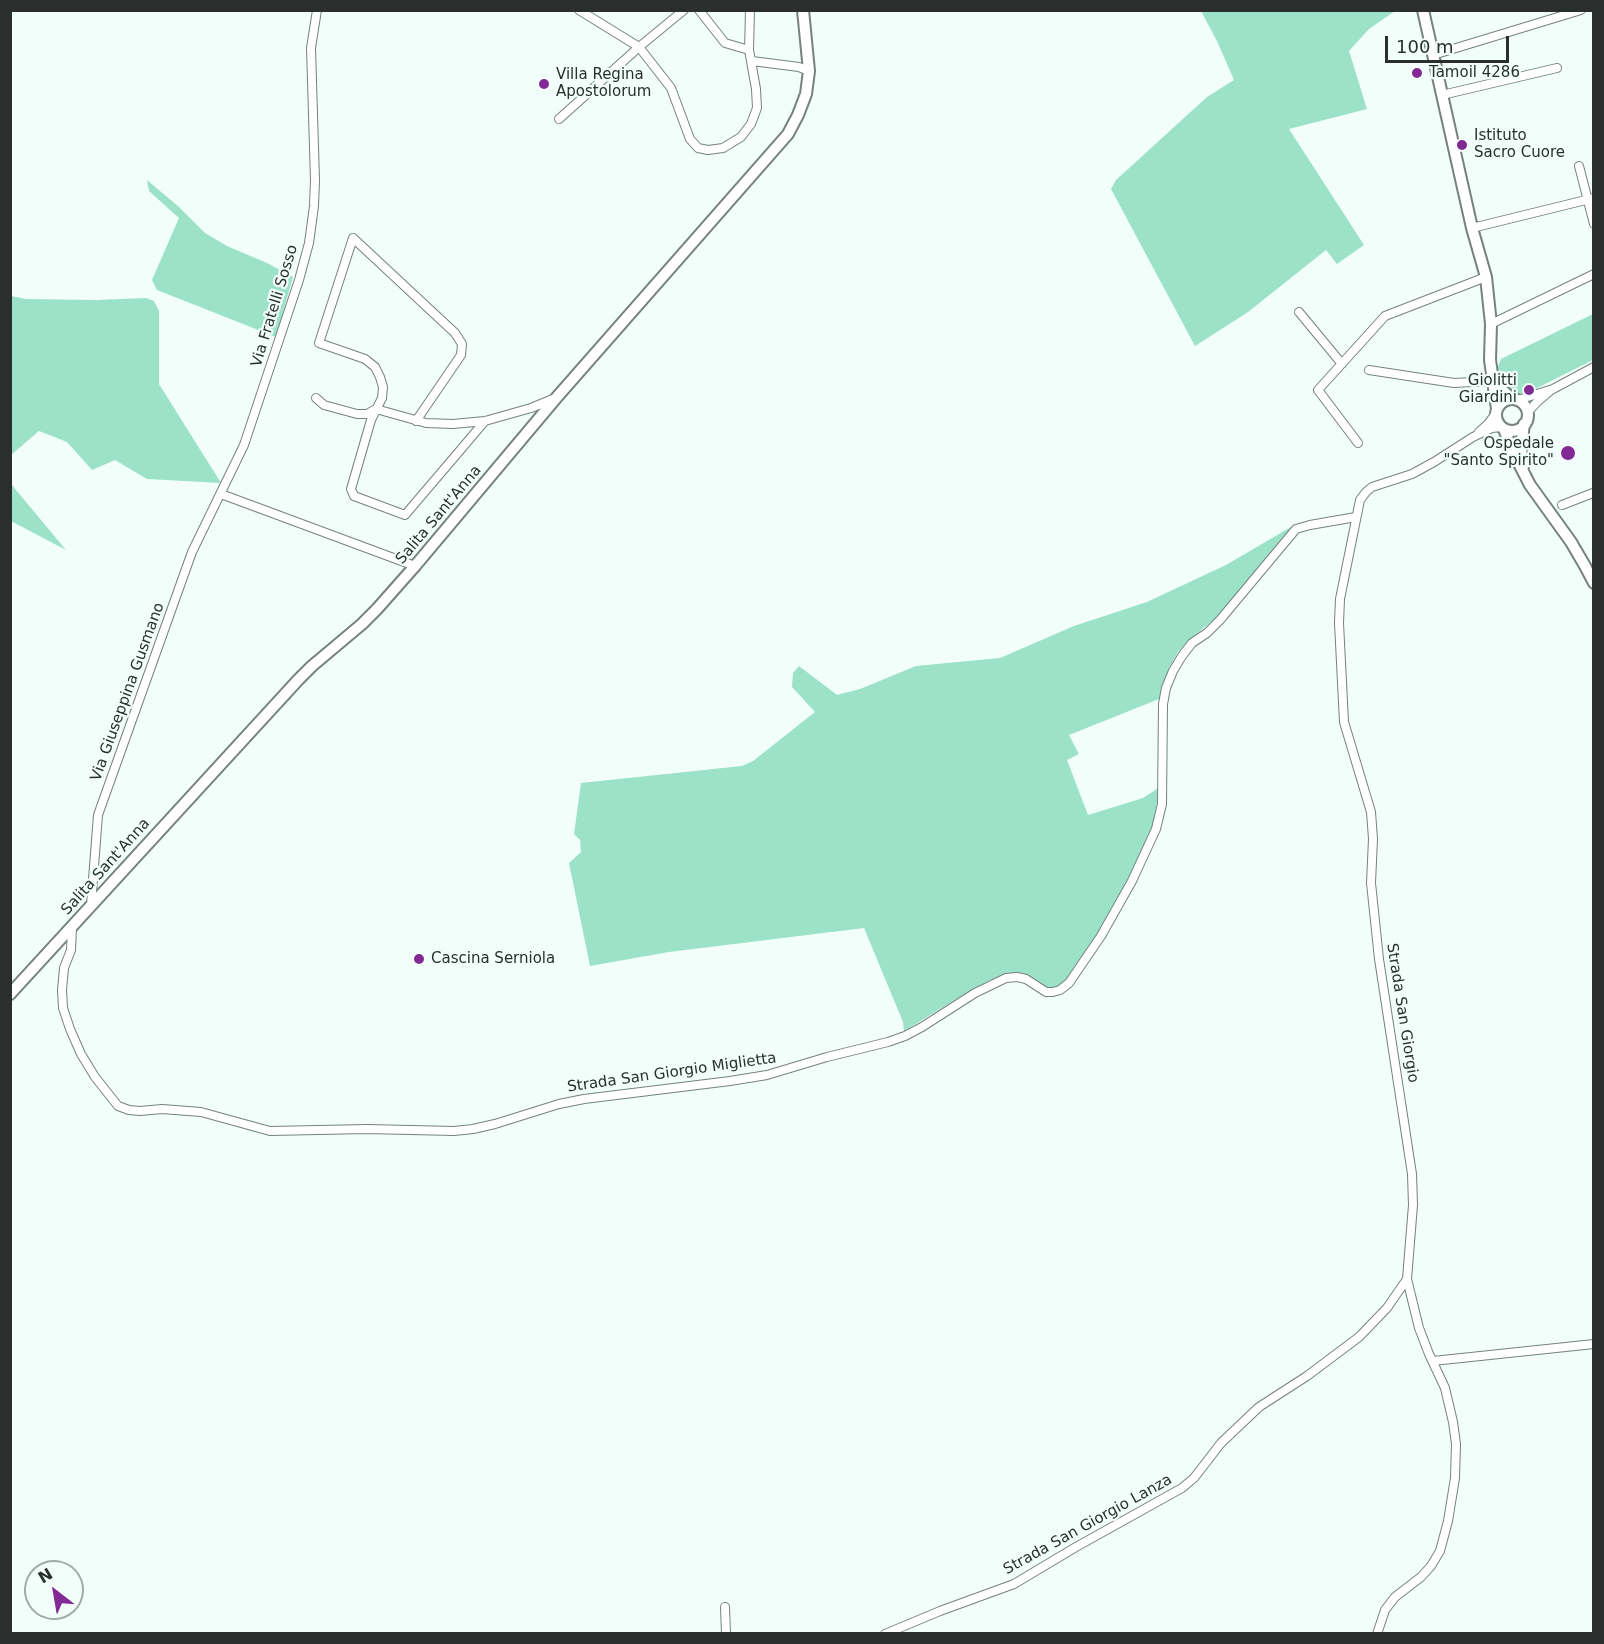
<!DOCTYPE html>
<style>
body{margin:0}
#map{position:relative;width:1604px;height:1644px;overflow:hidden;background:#f1fef9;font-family:"DejaVu Sans",sans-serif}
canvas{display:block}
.frame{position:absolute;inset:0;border:12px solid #2a2f2d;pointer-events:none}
.north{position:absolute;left:24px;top:1560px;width:60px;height:60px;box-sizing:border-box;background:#f1fef9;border:2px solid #a1aba7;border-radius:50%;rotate:329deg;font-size:16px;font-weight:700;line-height:24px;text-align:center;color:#2a2f2d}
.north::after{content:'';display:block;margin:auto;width:21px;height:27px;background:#832995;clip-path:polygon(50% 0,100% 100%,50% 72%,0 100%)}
.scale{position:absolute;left:1385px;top:36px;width:124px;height:27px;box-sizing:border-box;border:3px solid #2a2f2d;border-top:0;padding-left:8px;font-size:18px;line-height:21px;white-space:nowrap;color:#2a2f2d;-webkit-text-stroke:4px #f1fef9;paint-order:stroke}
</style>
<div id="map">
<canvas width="1604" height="1644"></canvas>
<div class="frame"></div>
<div class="north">N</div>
<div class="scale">100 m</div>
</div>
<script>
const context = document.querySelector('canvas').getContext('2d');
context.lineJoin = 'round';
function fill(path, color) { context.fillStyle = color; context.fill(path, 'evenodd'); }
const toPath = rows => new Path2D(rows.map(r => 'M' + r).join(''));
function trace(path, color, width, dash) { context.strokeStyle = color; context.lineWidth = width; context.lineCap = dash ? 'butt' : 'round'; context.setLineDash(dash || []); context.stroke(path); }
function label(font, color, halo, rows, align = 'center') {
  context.font = font + ' "DejaVu Sans",sans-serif'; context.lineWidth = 4.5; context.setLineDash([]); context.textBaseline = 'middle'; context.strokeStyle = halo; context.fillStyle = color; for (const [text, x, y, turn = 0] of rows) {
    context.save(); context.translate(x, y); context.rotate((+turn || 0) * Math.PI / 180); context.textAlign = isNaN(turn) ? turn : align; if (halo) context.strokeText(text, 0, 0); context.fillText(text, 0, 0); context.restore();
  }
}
const green = toPath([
 [1201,11,1395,11,1369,29,1349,51,1367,109,1289,129,1364,245,1337,264,1326,250,1248,312,1195,346,1111,189,1116,180,1207,97,1234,80,1217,41],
 [147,180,179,207,205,233,227,246,267,263,293,277,276,337,157,290,152,280,179,218,149,191],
 [11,296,26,299,97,300,146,298,154,301,159,311,159,384,221,483,147,479,115,460,92,470,67,442,39,431,11,455],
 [1593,314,1593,360,1535,389,1519,394,1509,391,1496,371,1501,359],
 [10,484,11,484,66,550,11,521],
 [1296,524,1217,617,1189,640,1178,652,1169,668,1159,699,1069,735,1079,754,1067,760,1088,815,1143,798,1160,787,1152,829,1142,852,1109,916,1096,935,1066,981,1056,987,1051,989,1026,976,1016,973,990,980,971,990,904,1031,903,1022,864,928,669,952,590,966,569,863,581,852,580,840,574,834,581,783,742,766,753,761,815,712,792,687,793,673,799,666,837,695,860,689,916,666,1000,658,1074,626,1147,602,1226,565]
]);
const street = toPath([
 [579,10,639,47,671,88,690,139,698,148,708,150,723,148,741,137,751,124,757,108,756,89,749,50,750,10],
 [699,10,725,43,749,50],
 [1433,55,1581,10],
 [752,61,799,67,809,71],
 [1442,95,1557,68],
 [559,119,639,47,684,10],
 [1579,166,1594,224],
 [1472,228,1594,198],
 [1299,312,1342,364],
 [1491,324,1594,274],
 [1369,370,1454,383,1492,381],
 [316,398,324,405,357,414,367,414,376,409,426,423,453,424,485,421,531,408,553,399],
 [1518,400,1553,389,1594,367],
 [1527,413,1537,402,1550,391],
 [416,421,461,355,462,344,455,333,353,238,319,343,365,359,375,367,380,377,383,387,382,398,371,420,351,489,354,496,405,515,485,421],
 [1479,432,1488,424,1496,413],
 [1358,443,1318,390,1385,316,1486,277],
 [221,494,415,566],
 [1562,505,1593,493],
 [91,905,98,815,192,552,244,445,299,280,309,243,314,206,315,180,311,48,317,10],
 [72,928,71,950,64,968,62,990,63,1008,70,1029,81,1054,95,1077,118,1106,129,1110,140,1111,162,1109,201,1112,270,1131,367,1129,454,1131,473,1129,495,1124,559,1104,584,1099,730,1081,767,1075,827,1057,888,1042,905,1036,922,1027,975,993,1006,978,1017,977,1026,979,1046,992,1053,992,1060,990,1069,983,1101,936,1132,881,1156,829,1162,804,1163,704,1166,688,1173,671,1182,656,1192,643,1207,633,1220,620,1296,529,1310,525,1356,517],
 [1433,1361,1594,1344],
 [725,1607,726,1634],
 [885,1634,940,1611,1014,1584,1076,1547,1182,1488,1194,1478,1221,1443,1259,1407,1307,1376,1359,1337,1387,1308,1407,1279],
 [1377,1634,1385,1610,1395,1597,1421,1577,1431,1566,1440,1551,1448,1521,1455,1478,1456,1444,1453,1422,1445,1388,1429,1354,1419,1328,1407,1279,1413,1205,1412,1174,1379,959,1371,883,1373,839,1371,812,1344,722,1339,623,1340,599,1360,500,1366,492,1372,487,1412,474,1434,462,1473,437,1492,428,1501,427]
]);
const secondary = toPath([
 [1423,10,1472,228,1486,277,1491,324,1490,360,1497,409],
 [1492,381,1512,399],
 '1496 415a16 16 0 1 1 32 0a16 16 0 1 1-32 0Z',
 [1504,429,1512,450,1530,485,1571,542,1585,566,1594,583],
 [1523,467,1521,448,1524,424],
 [10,994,298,680,312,666,362,624,377,609,415,566,557,397,788,134,798,115,806,94,809,71,803,10]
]);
const markers = [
 [1417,73,6,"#832995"],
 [544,84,6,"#832995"],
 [1462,145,6,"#832995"],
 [1529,390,6,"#832995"],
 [1568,453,8,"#832995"],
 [419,959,6,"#832995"]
];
const poiNames = [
 ["Tamoil 4286",1429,73],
 ["Villa Regina",556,75],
 ["Apostolorum",556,92],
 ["Istituto",1474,136],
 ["Sacro Cuore",1474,153],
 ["Giolitti",1517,381,"right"],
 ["Giardini",1517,398,"right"],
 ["Ospedale",1554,444,"right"],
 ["\"Santo Spirito\"",1554,461,"right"],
 ["Cascina Serniola",431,959]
];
const streetNames = [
 ["Via Fratelli Sosso",275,306,-73],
 ["Salita Sant'Anna",439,515,-50],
 ["Via Giuseppina Gusmano",128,692,-70],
 ["Salita Sant'Anna",106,867,-48],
 ["Strada San Giorgio",1402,1013,81],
 ["Strada San Giorgio Miglietta",672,1073,-8],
 ["Strada San Giorgio Lanza",1088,1525,-29]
];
fill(green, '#9ce2c9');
trace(street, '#76827d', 10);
trace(secondary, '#76827d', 14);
trace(street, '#fff', 8);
trace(secondary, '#fff', 10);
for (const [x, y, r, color] of markers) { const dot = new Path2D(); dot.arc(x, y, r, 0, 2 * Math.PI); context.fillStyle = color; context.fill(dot); trace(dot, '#f1fef9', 2); }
label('15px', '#2a2f2d', '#f1fef9', poiNames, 'left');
label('15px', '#2a2f2d', '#f1fef9', streetNames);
</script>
